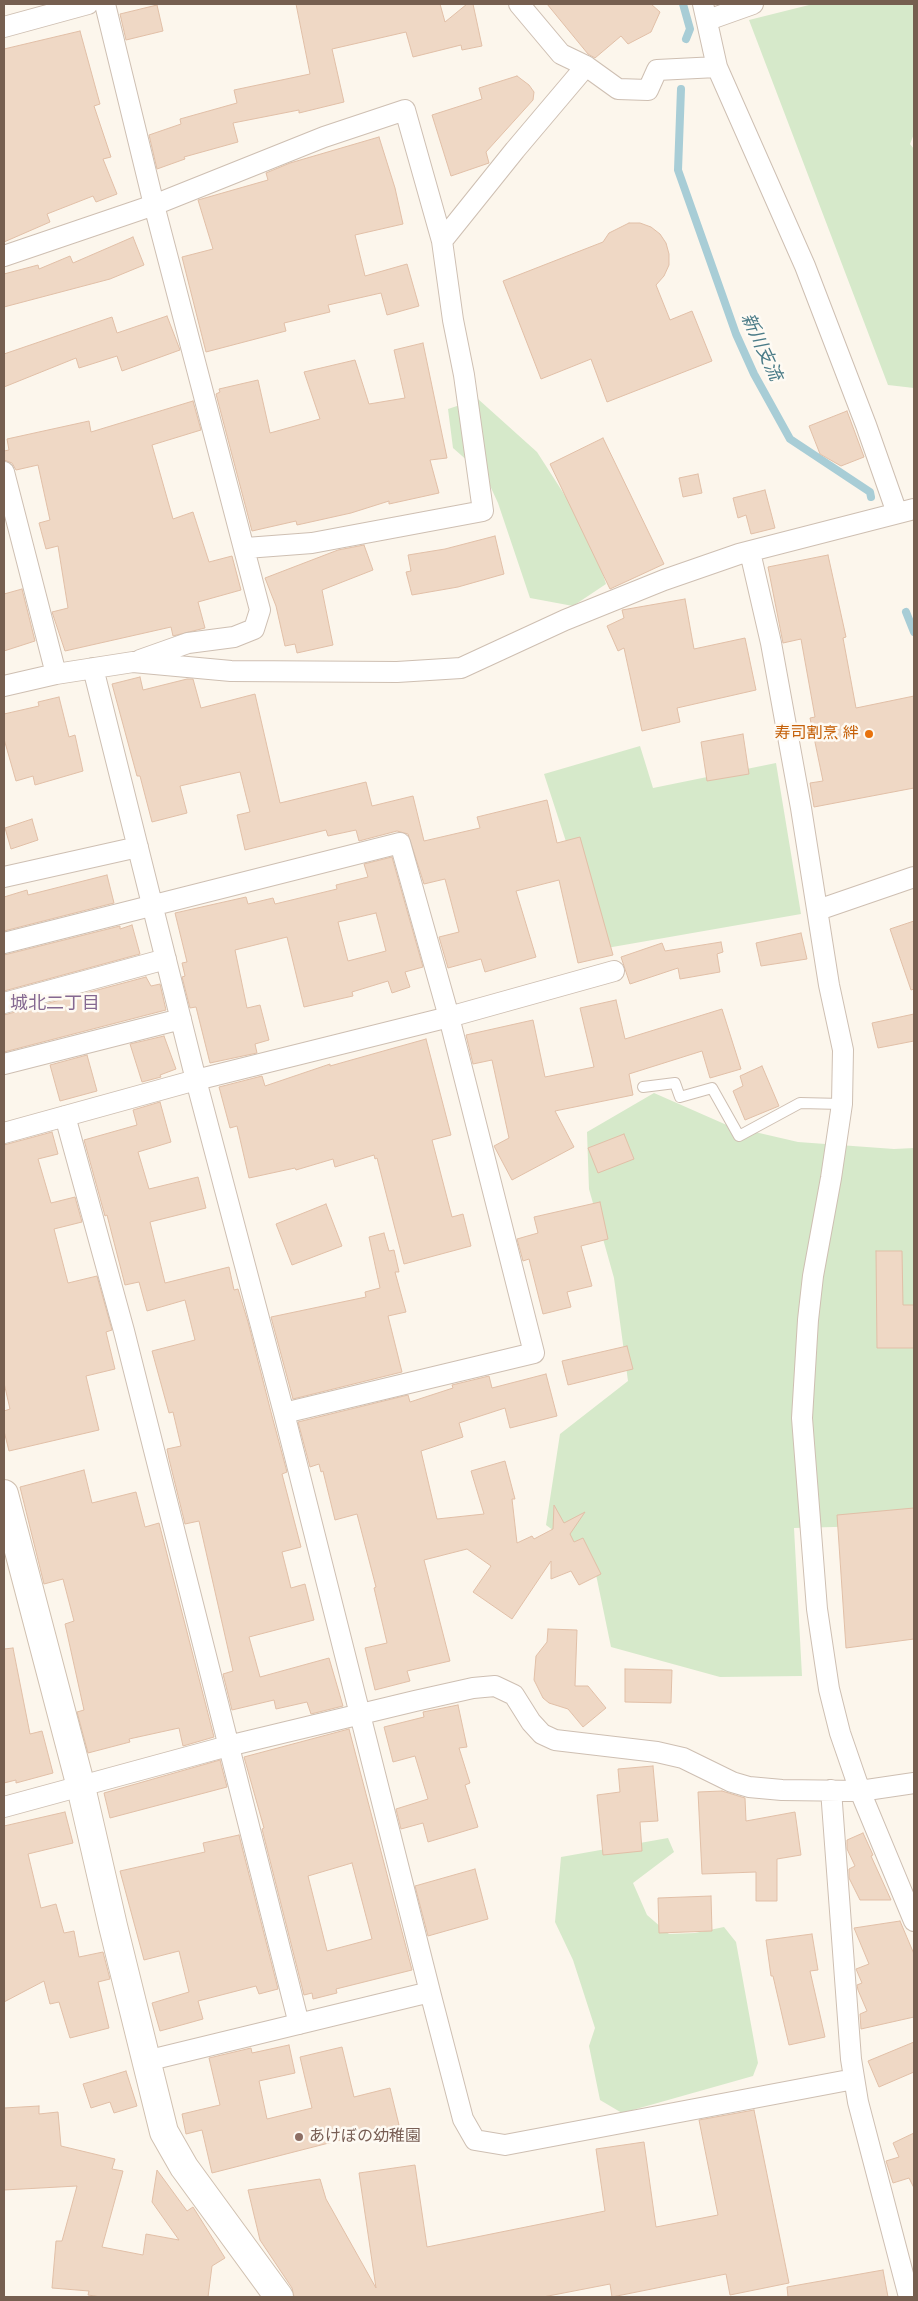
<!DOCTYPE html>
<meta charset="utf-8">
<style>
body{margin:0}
#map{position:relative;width:918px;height:2301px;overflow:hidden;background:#fcf6ec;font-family:Arial,sans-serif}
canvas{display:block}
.frame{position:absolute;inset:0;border:5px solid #765f50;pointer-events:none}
</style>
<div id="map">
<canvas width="918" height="2301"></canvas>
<div class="frame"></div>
</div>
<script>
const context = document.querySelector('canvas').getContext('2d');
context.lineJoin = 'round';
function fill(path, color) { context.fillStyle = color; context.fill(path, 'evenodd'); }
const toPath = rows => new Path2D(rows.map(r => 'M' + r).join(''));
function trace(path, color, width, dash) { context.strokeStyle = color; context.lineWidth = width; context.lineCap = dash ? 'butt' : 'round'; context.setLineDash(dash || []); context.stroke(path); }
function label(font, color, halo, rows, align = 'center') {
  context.font = font + ' Arial,"Noto Sans JP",sans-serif'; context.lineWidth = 5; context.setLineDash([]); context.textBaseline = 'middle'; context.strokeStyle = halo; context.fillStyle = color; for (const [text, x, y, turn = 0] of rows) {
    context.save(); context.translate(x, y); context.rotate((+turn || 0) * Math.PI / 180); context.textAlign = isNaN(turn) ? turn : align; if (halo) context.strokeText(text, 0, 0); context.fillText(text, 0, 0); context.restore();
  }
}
const green = toPath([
 [813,4,914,4,914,134,910,144,914,149,914,388,888,385,749,20],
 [478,399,537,452,591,536,606,584,573,606,530,598,498,503,486,477,453,448,448,409],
 [640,746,653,788,776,763,801,914,601,949,544,774],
 [654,1093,729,1126,798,1142,894,1149,914,1148,914,1525,794,1528,802,1676,720,1677,611,1647,593,1560,546,1525,560,1434,628,1381,614,1278,589,1189,587,1132],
 [668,1838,674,1852,633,1883,647,1915,669,1934,695,1933,724,1927,736,1942,758,2063,753,2076,622,2113,600,2100,589,2046,595,2028,573,1960,555,1922,561,1857]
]);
const stream = toPath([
 [683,4,690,29,686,39],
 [681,89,678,170,736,334,754,374,790,439,870,492,871,497],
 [906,612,914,632]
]);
const building = toPath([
 [296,4,440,4,445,22,467,4,473,4,482,46,462,50,461,45,413,57,406,32,332,49,344,102,299,113,299,110,233,123,238,142,184,157,185,159,157,169,149,135,181,124,180,119,237,103,234,90,310,74,296,4],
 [547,4,651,4,660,12,651,32,628,44,621,36,595,58,588,54,547,4],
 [157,5,163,31,126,40,120,14,157,5],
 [80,31,100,104,94,106,111,157,103,159,117,194,96,202,93,196,47,214,50,222,4,242,4,49,80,31],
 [517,76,529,85,534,92,533,100,486,152,489,163,451,176,432,115,482,99,479,88,517,76],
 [379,137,395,188,403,224,355,235,365,276,407,264,419,306,387,315,381,293,328,305,330,312,284,323,286,331,206,352,182,257,213,249,198,200,268,180,266,173,290,163,379,137],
 [629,223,640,223,651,227,660,234,666,243,669,254,669,265,664,276,656,285,670,320,692,311,712,361,607,402,591,359,541,379,503,281,603,242,609,233,629,223],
 [133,237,144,265,110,279,4,307,4,274,38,265,39,269,70,256,73,263,133,237],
 [167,316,180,350,122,371,117,356,79,368,76,358,4,387,4,354,112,317,117,333,167,316],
 [423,343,447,458,430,460,439,493,389,504,389,501,351,513,297,525,296,521,252,531,216,394,220,392,219,389,258,380,270,433,320,419,304,372,355,360,369,404,405,398,394,350,423,343],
 [193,401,201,430,152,445,173,519,193,512,209,562,232,556,241,590,198,602,205,628,173,636,171,627,65,651,52,612,68,608,58,546,46,549,39,523,50,520,38,465,16,470,12,463,4,460,4,451,9,450,7,439,89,421,91,432,193,401],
 [847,411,864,457,841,466,820,454,809,426,847,411],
 [603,438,664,564,610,589,550,464,603,438],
 [698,474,702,493,683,497,679,478,698,474],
 [765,490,775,528,751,534,746,515,738,518,733,498,765,490],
 [495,536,504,574,458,587,412,595,406,572,411,571,408,555,445,549,495,536],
 [364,545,373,570,322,590,333,645,297,653,295,644,285,646,276,606,265,578,338,550,364,545],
 [828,555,846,637,843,638,856,708,914,696,914,788,814,807,810,783,823,781,810,718,815,717,801,639,783,643,768,567,828,555],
 [22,589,35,641,4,651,4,594,22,589],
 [685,599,694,649,745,638,756,690,677,708,680,722,642,731,624,648,618,651,607,626,624,618,622,610,685,599],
 [140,677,143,690,187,679,193,679,201,708,255,694,280,803,366,782,372,806,413,796,424,841,480,828,477,817,547,800,557,843,580,837,613,955,578,963,559,880,516,891,536,957,485,972,481,959,448,968,439,937,459,932,445,879,424,884,408,834,397,831,359,841,356,830,328,836,326,830,245,850,237,815,250,812,240,772,180,786,187,813,152,822,140,776,137,776,112,684,140,677],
 [59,697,69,737,75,735,83,771,35,785,33,776,16,781,4,739,4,714,39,706,38,702,59,697],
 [743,734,749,774,707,781,701,742,743,734],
 [32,819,38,840,11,849,5,828,32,819],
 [392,857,423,967,405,972,410,987,392,993,388,981,352,992,353,996,304,1007,287,937,235,950,247,1008,260,1005,269,1040,255,1044,257,1053,210,1063,196,1007,190,1008,182,977,185,976,182,963,187,962,175,913,246,897,248,904,273,898,275,904,337,889,336,885,368,877,364,864,392,857],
 [376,913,386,951,348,961,338,922,376,913],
 [107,875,114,903,4,931,4,897,27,890,28,895,107,875],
 [914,921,914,989,911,990,890,929,914,921],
 [132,925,140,954,4,991,4,955,120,926,120,929,132,925],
 [801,933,807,959,761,966,756,943,801,933],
 [721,942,723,952,717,954,720,972,680,979,678,968,630,984,621,957,662,943,665,951,721,942],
 [146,977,151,986,160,984,166,1010,4,1052,4,1015,146,977],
 [616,1000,625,1039,722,1009,741,1069,710,1078,702,1051,629,1074,633,1095,555,1111,574,1147,512,1180,494,1146,509,1138,492,1060,473,1064,466,1035,533,1020,545,1077,594,1067,580,1008,616,1000],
 [914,1014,914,1041,878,1048,872,1023,914,1014],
 [164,1036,176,1069,160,1075,161,1077,142,1082,130,1044,164,1036],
 [426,1039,451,1135,432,1140,452,1217,463,1214,471,1246,404,1264,377,1158,375,1159,374,1155,335,1167,333,1159,296,1170,295,1168,249,1178,237,1126,230,1128,219,1087,262,1076,265,1086,330,1064,330,1066,426,1039],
 [87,1055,97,1091,60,1101,50,1065,87,1055],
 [762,1066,779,1106,745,1120,733,1091,743,1086,740,1076,762,1066],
 [160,1102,171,1142,138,1152,149,1189,198,1177,206,1208,150,1222,165,1283,229,1267,234,1290,238,1289,248,1322,272,1416,287,1472,282,1474,301,1547,282,1552,291,1588,305,1584,314,1620,249,1637,260,1677,329,1658,343,1706,311,1714,307,1702,276,1709,274,1700,232,1710,223,1674,233,1671,199,1521,185,1524,169,1459,167,1449,181,1446,173,1412,169,1413,152,1351,195,1340,185,1300,147,1311,139,1282,125,1285,107,1215,105,1216,84,1140,137,1125,133,1110,160,1102],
 [52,1132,58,1154,38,1159,51,1203,75,1197,82,1222,54,1229,68,1283,97,1276,112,1330,106,1332,115,1369,86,1376,99,1430,9,1451,4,1431,4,1411,10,1409,4,1383,4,1145,52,1132],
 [624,1134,634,1159,598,1173,588,1148,624,1134],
 [600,1202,608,1239,581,1246,592,1286,567,1292,571,1307,543,1314,529,1259,523,1261,517,1239,538,1233,534,1217,600,1202],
 [326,1204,342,1246,292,1265,276,1224,326,1204],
 [384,1233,389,1251,394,1250,399,1272,395,1272,406,1312,388,1316,402,1372,293,1399,271,1317,366,1297,365,1292,380,1288,369,1237,384,1233],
 [876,1251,902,1251,903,1305,914,1305,914,1348,877,1348,876,1251],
 [627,1346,633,1369,568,1385,562,1361,627,1346],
 [546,1374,557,1416,510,1428,505,1408,459,1423,463,1437,421,1451,437,1519,484,1514,471,1471,505,1461,515,1499,512,1499,517,1543,532,1536,534,1539,553,1529,554,1505,564,1523,585,1512,570,1534,574,1542,583,1538,601,1574,579,1585,571,1571,551,1579,551,1561,512,1619,473,1592,491,1566,467,1549,424,1560,450,1661,407,1671,410,1681,375,1690,365,1648,387,1643,374,1588,376,1587,357,1514,335,1520,323,1471,321,1472,319,1464,310,1467,298,1422,408,1395,410,1402,453,1388,452,1385,489,1376,492,1388,546,1374],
 [84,1470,92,1503,136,1492,145,1527,159,1523,214,1737,183,1746,179,1728,129,1739,130,1742,88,1753,77,1712,84,1710,65,1624,74,1621,63,1579,44,1584,20,1487,84,1470],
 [914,1508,914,1639,846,1648,837,1515,914,1508],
 [548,1629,577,1630,575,1686,588,1686,606,1708,583,1727,568,1709,549,1703,543,1698,534,1680,536,1656,547,1642,548,1629],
 [13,1648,30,1734,42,1731,53,1773,16,1783,16,1780,4,1783,4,1649,13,1648],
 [625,1669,672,1670,671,1703,625,1702,625,1669],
 [458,1705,467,1747,459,1748,470,1783,465,1785,478,1827,428,1842,423,1823,401,1829,396,1809,428,1799,415,1756,393,1762,384,1727,424,1717,423,1712,458,1705],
 [349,1729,412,1970,336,1989,337,1993,313,1999,312,1993,304,1995,262,1829,264,1828,244,1757,349,1729],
 [352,1863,372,1939,327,1951,308,1876,352,1863],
 [220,1760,227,1787,110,1818,104,1793,220,1760],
 [653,1766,658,1821,640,1822,642,1851,603,1855,597,1795,620,1792,618,1769,653,1766],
 [722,1791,745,1798,746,1821,795,1812,801,1855,777,1859,777,1901,756,1901,756,1872,702,1874,698,1792,722,1791],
 [65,1812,73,1843,28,1854,41,1908,56,1904,64,1933,74,1931,79,1957,103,1952,110,1979,98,1982,109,2028,70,2038,59,2002,50,2004,44,1981,4,2002,4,1826,65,1812],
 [863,1833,873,1855,871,1856,891,1900,860,1900,849,1878,849,1869,855,1866,847,1849,847,1840,863,1833],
 [239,1835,278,1989,259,1994,256,1986,198,2001,203,2019,160,2031,152,2003,189,1992,179,1951,144,1960,120,1871,205,1852,203,1843,239,1835],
 [475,1869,488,1919,428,1936,415,1886,475,1869],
 [711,1896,712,1931,659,1933,658,1898,711,1896],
 [900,1921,914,1954,914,2017,861,2029,860,2014,867,2011,858,1990,857,1985,862,1983,856,1969,869,1964,854,1928,900,1921],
 [812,1934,818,1970,810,1971,825,2037,789,2045,773,1976,771,1976,766,1940,812,1934],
 [914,2042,914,2072,879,2087,868,2061,914,2042],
 [289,2045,295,2073,259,2081,267,2119,312,2108,300,2057,342,2047,354,2097,390,2088,399,2125,212,2173,202,2130,186,2134,182,2114,220,2105,209,2058,251,2048,252,2053,289,2045],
 [126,2071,137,2106,114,2113,110,2102,91,2108,83,2084,126,2071],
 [39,2106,39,2114,58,2112,61,2146,115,2159,112,2169,123,2171,102,2247,143,2255,146,2234,179,2240,152,2202,157,2170,187,2211,193,2207,225,2258,212,2266,208,2297,101,2297,88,2295,89,2291,52,2288,56,2241,62,2241,77,2186,4,2190,4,2108,39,2106],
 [754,2110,789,2283,730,2295,726,2274,612,2297,610,2284,543,2297,294,2297,292,2288,260,2240,248,2190,320,2179,326,2199,376,2288,359,2173,415,2165,427,2247,605,2211,596,2149,644,2142,656,2227,718,2215,699,2120,754,2110],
 [914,2133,914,2188,909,2178,893,2183,886,2161,899,2157,893,2143,914,2133],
 [883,2270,888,2297,788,2297,787,2287,883,2270]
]);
const lane = toPath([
 [643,1087,675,1083,680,1097,712,1088,739,1136,800,1103,842,1104]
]);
const street = toPath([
 [105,4,154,205,260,610,254,629,234,637,188,643,140,660],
 [519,4,561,54,586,66,618,89,648,90,657,70,717,67],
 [703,4,717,67,805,266,866,425,897,513],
 [708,20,753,4],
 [4,27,88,4],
 [4,256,154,205,324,137,405,110,442,241,515,150,586,66],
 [4,472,56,674],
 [246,548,312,543,483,511,464,375,453,320,442,241],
 [750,552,771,643,801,808,829,985,843,1050,842,1104,831,1178,813,1276,808,1320,802,1418,817,1609,829,1689,840,1733,860,1791,914,1921],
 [93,668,196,1080,284,1413,430,1992,146,2061],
 [4,686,56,674,133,662,231,671,397,672,461,668,565,620,664,580,739,554,914,509],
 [4,877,138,847],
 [818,910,914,877],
 [4,943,400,843,449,1017,534,1353,284,1413],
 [4,1003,166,959],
 [4,1064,181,1019],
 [65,1116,124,1331,299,2024],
 [4,1133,196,1080,449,1017,614,971],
 [831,1790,851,2059,858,2102,909,2297],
 [4,1807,228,1746,415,1701,473,1688,495,1686,514,1695,531,1722,542,1734,555,1740,657,1752,683,1758,732,1782,749,1787,782,1790,860,1791,914,1783],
 [430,1992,463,2119,475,2140,505,2145,854,2079]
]);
const secondary = toPath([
 [4,1494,81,1787,113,1926,164,2132,184,2167,279,2297]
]);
const markers = [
 [869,734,5,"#e8710a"],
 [299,2137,5,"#8d6e63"]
];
const foodNames = [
 ["寿司割烹 絆",859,734]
];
const educationNames = [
 ["あけぼの幼稚園",309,2137]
];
const waterNames = [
 ["新川支流",761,347,65]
];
const neighbourhoodNames = [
 ["城北二丁目",55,1004]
];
fill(green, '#d6e9ca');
trace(stream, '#a8cdd6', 8);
fill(building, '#efd8c5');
trace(building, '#e1bfa7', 1);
trace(lane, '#cebfb2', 12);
trace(street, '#cebfb2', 22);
trace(secondary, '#d0c0b0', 30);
trace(lane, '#fff', 10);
trace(street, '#fff', 20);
trace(secondary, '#fff', 28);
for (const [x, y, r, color] of markers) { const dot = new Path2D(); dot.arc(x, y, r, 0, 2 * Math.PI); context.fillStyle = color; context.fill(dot); trace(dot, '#fefaf3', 2); }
label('16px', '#c56008', '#fefaf3', foodNames, 'right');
label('16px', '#785e54', '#fefaf3', educationNames, 'left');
label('italic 18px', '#4a7b87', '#fefaf3', waterNames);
label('18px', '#856891', '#fefaf3', neighbourhoodNames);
</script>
